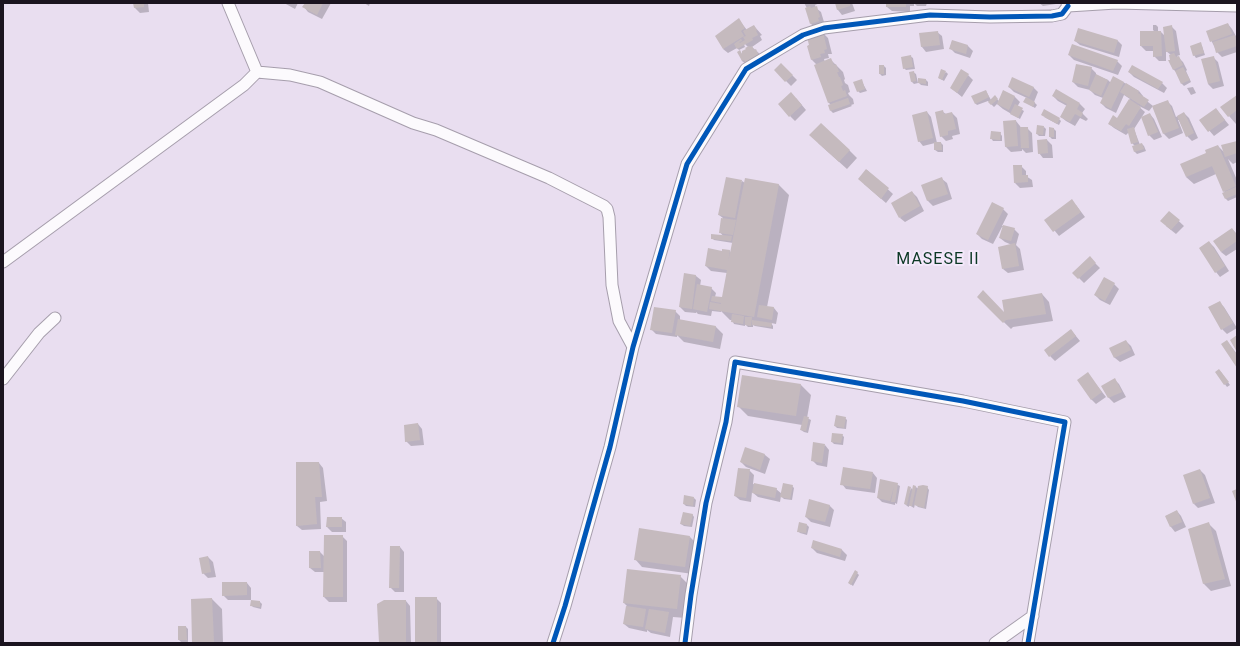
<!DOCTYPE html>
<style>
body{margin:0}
#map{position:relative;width:1240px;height:646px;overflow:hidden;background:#e9def0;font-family:Roboto,sans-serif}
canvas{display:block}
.frame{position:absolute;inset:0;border:4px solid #1b141f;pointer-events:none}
</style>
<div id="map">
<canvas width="1240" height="646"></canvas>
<div class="frame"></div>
</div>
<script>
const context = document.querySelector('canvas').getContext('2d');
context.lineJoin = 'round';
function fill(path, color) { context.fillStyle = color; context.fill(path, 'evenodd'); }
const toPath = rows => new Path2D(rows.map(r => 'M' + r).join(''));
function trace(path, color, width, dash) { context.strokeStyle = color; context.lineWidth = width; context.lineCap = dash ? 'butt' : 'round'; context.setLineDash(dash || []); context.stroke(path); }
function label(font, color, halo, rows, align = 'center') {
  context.font = font + ' Roboto,sans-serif'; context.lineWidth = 4; context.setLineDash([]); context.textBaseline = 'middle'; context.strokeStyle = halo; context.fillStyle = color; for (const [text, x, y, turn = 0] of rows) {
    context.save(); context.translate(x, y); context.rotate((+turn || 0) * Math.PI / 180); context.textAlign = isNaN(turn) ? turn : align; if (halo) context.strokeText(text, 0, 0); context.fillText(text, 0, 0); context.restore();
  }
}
const shadow = toPath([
 [134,3,148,3,149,12,140,13,135,8],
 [284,3,298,3,295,9],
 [306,3,331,3,322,19,308,12,304,7],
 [364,3,370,3,369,6],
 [804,3,820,3,815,5,816,8,821,12,824,22,822,22,823,26,816,28,811,24,807,8],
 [836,3,852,3,855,11,842,15,838,10],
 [887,3,914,3,914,6,910,6,910,12,892,11,887,7],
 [914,3,927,3,926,6,917,6],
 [1039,3,1056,3,1056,4,1043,6],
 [739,20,747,30,754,26,762,35,760,36,762,40,752,47,761,55,747,65,742,61,740,52,743,55,748,47,743,42,745,47,739,50,737,48,728,53,723,49],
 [1228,24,1232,29,1237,38,1237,52,1222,57,1217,52,1207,32],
 [1153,25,1156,25,1158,27,1158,32,1161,32,1165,36,1171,26,1176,31,1180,55,1177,56,1183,62,1187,70,1186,71,1191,82,1184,86,1182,84,1177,73,1173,69,1171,55,1166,51,1166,61,1159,61,1154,56,1154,51,1146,51,1141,46,1155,32,1153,30],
 [937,32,942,36,944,49,926,52,922,47,920,34],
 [823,33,828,38,832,54,828,54,829,58,824,59,825,62,831,60,843,72,845,79,844,80,845,83,848,85,850,92,848,93,849,95,853,99,854,104,851,105,852,106,833,113,831,111,829,106,831,105,829,103,816,65,817,65,812,60,808,46],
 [952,41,968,46,973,51,970,58,955,53,950,48],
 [1075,41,1118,41,1122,45,1119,57,1080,45],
 [1200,43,1202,46,1205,55,1196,58,1194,55],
 [1069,55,1117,61,1122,66,1118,75,1074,60],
 [910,56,913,58,915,69,906,70,904,68],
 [1213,57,1218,62,1224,86,1213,89,1208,84],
 [781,64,797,80,791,86,775,70],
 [884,66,886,68,886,75,882,76,880,74],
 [1091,68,1096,73,1096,75,1108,80,1111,83,1123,82,1139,91,1143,96,1143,98,1153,106,1149,111,1137,105,1145,112,1134,129,1140,145,1142,144,1144,146,1146,151,1137,154,1135,152,1135,146,1132,143,1129,132,1126,135,1114,128,1109,124,1118,119,1130,99,1124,95,1116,113,1106,108,1101,103,1103,98,1095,95,1090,90,1078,87,1073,82],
 [913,72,916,74,918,83,914,84,912,82,910,73],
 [946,72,948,74,944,81,939,78],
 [1129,72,1162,83,1167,88,1164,93,1134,77],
 [968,75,973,80,962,97,951,88],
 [861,80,867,91,860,93,858,91],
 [926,80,928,82,928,86,921,85,919,83],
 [1009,87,1033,87,1038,92,1034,102,1037,105,1035,108,1025,102,1027,98,1014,92],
 [1193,87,1196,93,1191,95,1187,88],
 [986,91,991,100,995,97,999,101,1004,92,1015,97,1020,102,1017,107,1024,111,1020,119,1003,109,997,104,994,107,988,101,977,105,975,103],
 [1053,96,1080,104,1085,109,1082,113,1088,119,1086,121,1080,118,1075,126,1066,121,1061,117,1067,106,1058,101],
 [1237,96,1237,123,1236,124,1229,116],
 [796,98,806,110,795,121,790,116],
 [1167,101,1172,106,1176,117,1184,113,1189,118,1198,138,1192,141,1187,136,1179,120,1178,120,1183,133,1169,139,1164,134,1153,106],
 [1216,109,1229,125,1214,136,1201,121],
 [927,112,931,117,937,143,941,143,943,145,943,152,938,152,935,150,935,143,923,146,919,141],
 [943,112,946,114,952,113,957,118,960,134,952,136,953,139,946,141,941,136],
 [1150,114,1154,119,1162,137,1154,140,1149,135],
 [1044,117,1059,119,1061,121,1059,125],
 [1016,121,1020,126,1021,128,1027,128,1032,133,1033,152,1026,153,1022,149,1022,151,1011,152,1006,147,1004,122],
 [1044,127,1046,129,1045,136,1039,136,1037,134],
 [1054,129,1056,131,1056,139,1052,139,1050,137],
 [1000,133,1002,136,1002,141,993,141,991,138],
 [1047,140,1052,145,1053,158,1043,158,1039,153],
 [1237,142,1237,162,1233,164,1228,159,1237,180,1237,197,1228,201,1226,199,1224,193,1225,193,1216,174,1194,184,1186,177,1207,154,1218,146,1224,152],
 [818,143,849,150,857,158,847,169],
 [1021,166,1026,171,1026,176,1032,180,1033,187,1020,188,1015,183],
 [867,170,893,194,886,203,864,184],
 [942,179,947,183,952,199,933,206,928,201,923,185],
 [742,181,745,183,779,185,789,195,767,307,774,308,778,313,776,324,771,323,773,326,773,329,755,326,753,325,753,327,748,327,745,324,745,326,734,324,732,320,730,320,721,311,721,312,712,311,711,316,698,314,696,312,696,313,685,312,680,307,685,274,696,276,701,280,700,286,711,288,716,293,715,297,723,299,727,273,711,271,706,266,723,252,730,251,731,253,733,243,714,240,712,238,723,236,720,232,723,218,719,215],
 [912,192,917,197,924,211,905,222,900,218],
 [992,204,1003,209,1008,214,1002,226,1014,229,1019,234,1016,245,1020,249,1024,270,1008,273,1003,269,1012,245,1005,242,1000,238,1003,227,1002,227,993,244,982,239,977,234],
 [1076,205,1085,217,1059,236,1046,220],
 [1169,212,1184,226,1176,234,1166,226],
 [1232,229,1237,234,1237,249,1226,256,1221,252],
 [1209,242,1214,247,1229,271,1220,277,1216,272],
 [1090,258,1100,268,1084,283,1074,273],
 [1114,284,1119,289,1110,305,1100,300,1095,295],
 [1042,294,1049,302,1053,321,1013,327,1011,329,978,297,1006,314],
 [1219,302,1224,307,1237,328,1227,334,1222,329],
 [675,311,680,316,680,320,716,327,723,334,720,349,684,342,677,335,677,337,656,334,651,329],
 [1071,330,1080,341,1055,361,1050,356],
 [1126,341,1131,346,1135,355,1120,362,1115,358,1111,348],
 [1227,341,1237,354,1237,366],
 [1216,372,1221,372,1230,385,1227,387],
 [1088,374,1106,397,1096,404,1091,399],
 [743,376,801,385,811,395,807,418,811,420,808,433,804,432,801,430,802,425,748,416,738,406],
 [1115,380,1119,384,1126,397,1114,403,1109,398,1103,386],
 [845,418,847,420,846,429,837,428,835,426],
 [418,424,422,429,424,445,411,446,406,441],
 [842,435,844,437,843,445,834,444,832,442],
 [825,445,829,450,827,467,817,465,812,460],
 [746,448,765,455,770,459,765,474,746,467,741,462],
 [319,463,323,468,327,501,320,502,321,529,302,530,297,526],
 [749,470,754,475,753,484,776,489,782,494,792,486,794,488,792,500,784,499,781,496,780,502,758,497,752,492,751,502,740,500,735,496],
 [1200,470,1205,475,1215,503,1198,508,1194,504],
 [873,473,877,478,875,493,846,489,842,484],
 [894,483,900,486,897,504,895,503,895,505,882,502,878,498],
 [914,486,919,489,927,487,929,490,926,509,918,507,915,504,914,508,909,505,909,507,907,506,905,504,911,488,913,490],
 [694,498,696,500,695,507,686,506,684,504],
 [829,505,834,510,830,527,811,522,806,517],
 [1177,511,1181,516,1186,527,1175,532,1171,527,1166,516],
 [692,514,694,517,692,527,684,526,681,524],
 [328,518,341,518,346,522,346,532,332,532,327,527],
 [1209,524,1216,531,1231,586,1211,591,1204,584,1189,529],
 [807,525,809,527,807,535,800,533,798,531],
 [342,536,347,541,347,602,329,602,324,597,325,572,315,572,310,568,320,552,325,557],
 [690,537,697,544,693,574,642,567,635,559],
 [814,541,842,550,847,555,845,561,817,553,812,548],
 [400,547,404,552,404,592,395,592,390,587],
 [208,557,213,562,216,577,208,578,203,573],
 [857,573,859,575,853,586,849,583],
 [680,576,690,586,686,618,673,617,670,637,651,633,647,630,647,632,629,628,624,624,627,606,624,603],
 [247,583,251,588,251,600,228,600,223,595],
 [436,598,441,603,441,643,416,643],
 [212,599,222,609,223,643,193,643],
 [406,601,410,606,411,643,380,643],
 [260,602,262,604,261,609,253,607,251,605],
 [186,627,188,629,188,642,181,642,179,640]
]);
const building = toPath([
 [133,3,144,3,144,7,134,8],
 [305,3,323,3,317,15,302,7],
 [835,3,850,3,850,6,837,10],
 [886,3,906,3,906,7,886,7],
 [810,6,811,8,817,6,820,17,818,18,819,21,810,24,805,8],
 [739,18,745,28,741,31,744,36,723,49,715,36],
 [1228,23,1232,34,1210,42,1206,31],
 [754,25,757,30,756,31,758,35,752,38,753,40,737,49,734,44,741,39,742,41,739,42,740,43,745,40,743,37,746,36,743,31],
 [1172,25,1175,51,1166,52,1163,27],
 [1078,28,1118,40,1114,53,1074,41],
 [938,31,940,45,921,47,919,33],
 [1140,31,1161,31,1162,56,1153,57,1153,46,1140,46],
 [823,32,827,49,824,50,825,53,820,54,821,57,811,60,807,46,809,45,807,37],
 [1235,35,1237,46,1216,53,1213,42],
 [952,40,968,45,966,54,949,49],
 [1201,42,1204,53,1193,56,1190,46],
 [1072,44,1118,60,1113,71,1068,55],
 [749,46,750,47,752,46,754,50,756,49,759,56,746,63,744,60,742,61,737,52,740,50,742,54,742,51,746,49,745,48],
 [1174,53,1176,57,1179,56,1183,65,1173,70,1168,60,1170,60,1169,55],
 [911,55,913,67,903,69,901,57],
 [1214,56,1220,81,1208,84,1201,59],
 [831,58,834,65,836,64,839,72,837,72,839,77,840,77,843,85,841,86,843,91,845,90,847,96,828,103,814,65],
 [781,63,793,75,785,82,774,70],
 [1076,64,1092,67,1088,86,1072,82],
 [879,65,884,65,884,74,879,74],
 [1132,65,1163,82,1158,89,1128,72],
 [1183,67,1190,80,1181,84,1175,71],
 [941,69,946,71,942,80,938,78],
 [961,69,969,74,957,93,950,88],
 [914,71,916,81,911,82,909,72],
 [1096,74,1108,80,1101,96,1089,90],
 [1113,76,1124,82,1111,109,1100,103],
 [1012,77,1034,87,1029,97,1008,87],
 [918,78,926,79,926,84,918,83],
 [862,79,865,89,857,92,853,82],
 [1126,83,1139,91,1138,93,1149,100,1144,107,1120,92],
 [1056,89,1080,103,1077,109,1083,113,1081,117,1075,114,1070,122,1060,117,1067,104,1052,96],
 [986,90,989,97,975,104,971,96],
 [1003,90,1015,96,1009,110,997,104],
 [791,92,802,105,789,117,778,104],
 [995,95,998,99,991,105,988,102],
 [1237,95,1237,110,1228,117,1220,107],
 [1026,97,1035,102,1033,107,1023,102],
 [848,98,850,104,830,111,828,105],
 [1129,99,1141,107,1129,126,1126,124,1121,131,1108,124,1113,115,1117,118],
 [1168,100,1179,128,1163,134,1152,106],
 [1015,104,1023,108,1018,118,1010,114],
 [1216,108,1225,120,1208,132,1199,120],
 [1044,109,1060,118,1057,124,1041,115],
 [943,110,944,114,952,112,956,129,948,131,948,135,940,137,935,112],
 [927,111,933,138,918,142,912,115],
 [1184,112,1194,133,1186,137,1177,116],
 [1150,113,1158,132,1148,136,1141,117],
 [1016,120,1018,146,1005,147,1003,121],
 [821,123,850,150,839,162,809,135],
 [1037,125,1044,126,1043,135,1036,134],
 [1020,127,1028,127,1029,148,1021,148],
 [1049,127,1054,128,1054,137,1049,137],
 [1134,127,1138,142,1131,144,1127,129],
 [991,131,1001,132,1000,140,990,139],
 [1047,139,1048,153,1038,154,1037,140],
 [1237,141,1237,153,1225,157,1221,145],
 [934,142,941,142,942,150,934,150],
 [1142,143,1144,149,1134,152,1132,146],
 [1218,145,1236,186,1223,192,1212,166,1186,177,1180,164,1206,153,1205,150],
 [1013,165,1022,165,1022,175,1028,175,1028,182,1014,183],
 [866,169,889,188,881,199,858,179],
 [726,177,742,180,735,218,718,215],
 [942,177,948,194,927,201,921,185],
 [745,178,779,184,754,317,709,309,710,302,721,304,721,303,711,301,712,296,722,297,727,270,705,266,708,248,722,251,722,249,730,250,728,263],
 [1236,187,1237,194,1225,199,1222,193],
 [912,191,920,206,899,218,891,203],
 [1072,199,1081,212,1053,232,1044,220],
 [992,202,1004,208,988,240,976,234],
 [1169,211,1180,220,1171,230,1160,221],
 [721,218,736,220,733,235,719,233],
 [1003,225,1015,228,1011,241,999,238],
 [1232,228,1237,235,1237,241,1221,252,1213,241],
 [711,234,732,236,731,241,711,239],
 [1209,241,1225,266,1215,273,1199,248],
 [1015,243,1019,266,1002,269,998,247],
 [1090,256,1096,263,1078,279,1072,273],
 [684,273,696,275,692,309,679,307],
 [1104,277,1115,283,1105,301,1094,295],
 [697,284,712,287,707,312,693,309],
 [983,290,1004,312,1002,300,1042,293,1046,314,1006,320,1003,323,977,297],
 [1220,301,1233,323,1221,330,1208,307],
 [759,305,774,307,772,320,757,317],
 [654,307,676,310,672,333,650,330],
 [732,314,744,316,743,324,731,322],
 [745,317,752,317,751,326,745,325],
 [678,319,716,326,713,342,675,335],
 [752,320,772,323,771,327,752,325],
 [1071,329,1076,336,1049,357,1044,350],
 [1237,335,1237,352,1230,340],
 [1126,340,1131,350,1114,358,1109,348],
 [1227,340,1237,355,1237,368,1221,344],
 [1219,369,1229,382,1224,385,1215,372],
 [1088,372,1102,392,1091,400,1077,380],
 [742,375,801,384,796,416,737,407],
 [1115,378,1122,392,1108,398,1101,386],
 [836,415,846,417,844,428,834,426],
 [804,416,809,417,806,431,800,430],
 [418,423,420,440,405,442,404,425],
 [832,433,843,434,841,443,831,442],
 [813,442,825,444,822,463,811,461],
 [745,447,765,454,760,470,740,462],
 [296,462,319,462,322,497,315,497,317,524,296,526],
 [843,467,873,472,870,489,840,485],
 [738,468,750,469,746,498,734,496],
 [1200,469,1210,498,1193,504,1183,475],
 [880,479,898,483,895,502,891,502,894,486,890,501,877,498],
 [754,483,777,488,775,498,752,493],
 [783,483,793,485,790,499,780,497],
 [913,485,916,486,912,506,909,506],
 [923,485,928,486,924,508,914,505,918,486],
 [908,486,911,487,907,505,904,504],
 [1237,489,1237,504,1232,491],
 [684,495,694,497,693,506,683,504],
 [809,499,830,505,825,522,805,517],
 [1177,510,1182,522,1170,527,1165,516],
 [683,512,693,514,690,526,680,524],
 [327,517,342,517,342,527,326,527],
 [799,522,807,524,806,533,797,532],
 [1209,522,1225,579,1203,584,1188,529],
 [639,528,690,536,685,567,634,560],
 [324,535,343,535,343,597,323,597],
 [813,540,842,549,840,557,811,548],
 [390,546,400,546,399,588,389,588],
 [309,551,320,551,321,568,309,568],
 [208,556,211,572,202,574,199,558],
 [627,569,681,575,677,609,623,603],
 [855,570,858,572,851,585,848,583],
 [222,582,247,582,247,595,222,596],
 [415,597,437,597,437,643,415,643],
 [212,598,214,643,192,643,191,599],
 [251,600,260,601,260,607,250,606],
 [384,600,406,600,406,643,379,643,377,604],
 [626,606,646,609,643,627,623,624],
 [649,609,669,612,665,633,645,629],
 [178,626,186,626,187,640,178,640]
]);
const street = toPath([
 [1067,3,1068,6,1116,3,1237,6],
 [257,72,290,75,320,82,413,123,436,130,549,178,604,206,607,209,609,217,612,285,619,321,633,347],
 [3,262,244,85,257,72,228,3],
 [3,379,39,333,55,318],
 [553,643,565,606,610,447,633,347,687,164,746,69,803,35,824,28,930,15,990,17,1052,16,1062,14,1068,6],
 [685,643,691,595,706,503,726,422,735,362,963,401,1065,422,1028,643],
 [995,643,1033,616]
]);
const cycleway = toPath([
 [553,643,565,606,610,447,633,347,687,164,746,69,803,35,824,28,930,15,990,17,1052,16,1062,14,1068,6],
 [685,643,691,595,706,503,726,422,735,362,963,401,1065,422,1028,643]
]);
const quarterNames = [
 ["MASESE II",938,260]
];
fill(shadow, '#0003');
fill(building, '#c5babe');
trace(street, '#a69eac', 13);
trace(street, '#fcfafd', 11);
trace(cycleway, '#0057b8', 5);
context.letterSpacing = '1px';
label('16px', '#0c3825', '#f4e8fb', quarterNames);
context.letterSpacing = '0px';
</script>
